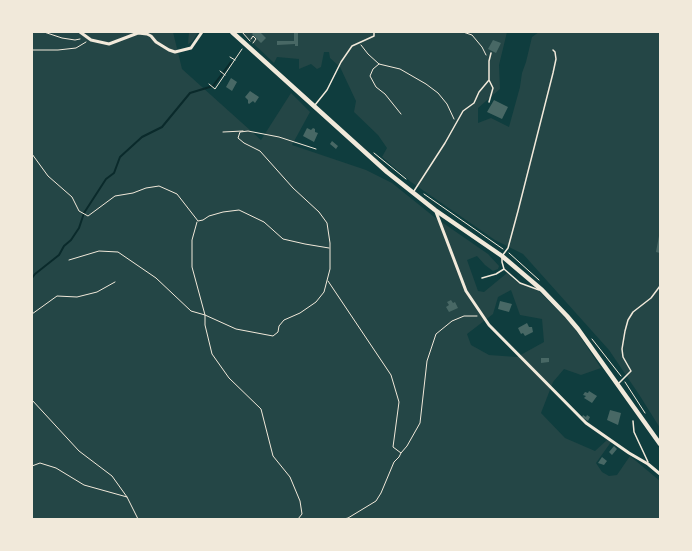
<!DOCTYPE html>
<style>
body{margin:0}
#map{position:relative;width:692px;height:551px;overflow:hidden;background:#0f3d3e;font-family:"Roboto Condensed",sans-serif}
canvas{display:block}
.frame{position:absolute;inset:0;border:33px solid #f1e9da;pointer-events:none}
</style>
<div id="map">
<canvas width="692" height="551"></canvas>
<div class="frame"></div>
</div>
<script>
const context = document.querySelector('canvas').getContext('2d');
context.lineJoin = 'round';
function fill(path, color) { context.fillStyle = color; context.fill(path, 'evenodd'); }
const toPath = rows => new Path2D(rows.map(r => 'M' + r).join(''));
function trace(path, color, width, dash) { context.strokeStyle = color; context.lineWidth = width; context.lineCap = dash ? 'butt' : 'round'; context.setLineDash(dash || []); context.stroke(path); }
const green = toPath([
 [32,32,173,32,182,69,261,140,291,93,310,112,292,145,366,170,392,183,433,216,488,254,499,266,498,269,493,271,485,265,477,256,467,260,478,291,484,292,507,273,516,281,539,291,573,326,601,368,581,375,564,369,553,382,541,413,565,438,595,451,607,440,611,442,596,463,602,472,609,476,617,475,630,456,660,481,660,519,32,519],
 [511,290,520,315,542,319,544,342,517,357,489,355,471,345,467,334,493,314,498,297],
 [189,32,198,32,192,42,188,44],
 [241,32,507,32,499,65,500,89,478,108,478,123,491,118,509,127,520,87,522,73,526,62,532,37,539,32,660,32,660,428,640,396,609,350,523,254,495,240,411,182,382,157,387,148,378,135,354,112,356,101,340,67,330,58,329,52,324,52,321,67,317,69,311,64,299,69,299,59,277,57,274,63]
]);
const stream = toPath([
 [32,278,35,274,59,255,64,246,71,240,79,228,84,213,106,179,114,173,120,157,142,137,162,127,190,93,213,86,231,62]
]);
const building = toPath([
 [254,32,260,32,266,38,261,43,252,34],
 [294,32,298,32,298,46,295,46,295,44,277,45,277,41,294,41],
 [493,40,501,43,496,53,488,49],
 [231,78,237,82,232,91,226,87],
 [250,91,259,97,255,103,253,101,249,104,248,103,248,100,245,97],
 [494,100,508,107,502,119,487,112],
 [307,128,311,130,313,128,315,129,315,132,318,133,314,142,303,136],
 [332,141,338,146,336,149,330,144],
 [659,236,660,236,660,253,656,252],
 [451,300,453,303,455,302,458,308,449,312,446,307,449,305,447,302],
 [500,301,512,304,509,312,498,309],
 [527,323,529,327,532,327,533,332,525,336,523,333,521,334,518,328],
 [541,358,549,358,549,362,541,363],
 [589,391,597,396,592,403,584,398,586,396,583,395,585,392,588,393],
 [610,410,621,413,618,425,607,420],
 [583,415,586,417,587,415,590,417,588,421,582,417],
 [614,446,617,449,612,455,609,452],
 [602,457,607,461,604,465,598,463]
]);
const path = toPath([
 [44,32,62,38,75,40,80,39],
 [242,32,250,41],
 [463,32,472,35,482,47,486,55],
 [251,39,253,36,256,39,253,43],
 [361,45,368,54,379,64,400,69,426,84,438,93,447,104,454,119],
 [32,50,58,50,76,48,86,42],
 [230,57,235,60],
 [379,64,373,69,370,76,376,87,385,94,401,114],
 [220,71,225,75],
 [209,84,215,89,242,49],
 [223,132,243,131],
 [374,153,406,179],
 [32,154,48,176,72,197,79,211,88,216,115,196,133,193,146,188,159,186,177,194,198,221,203,220,209,216,223,212,239,210,264,222,283,239,305,244,329,248],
 [424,194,503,249],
 [197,222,192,240,192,267,205,315,205,325,212,354,229,378,261,409,273,456,290,477,300,501,302,514,298,519],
 [509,253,539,280],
 [69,260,99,251,118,252,156,278,191,311,205,315,236,329,273,336,278,332,279,326,284,320,300,313,316,302,324,292,330,269,330,243,327,223,319,212,293,188,260,151,244,143,238,138,240,132,248,131,279,137,316,149],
 [328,281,391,375,399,402,393,447,401,453,407,446,420,423,427,361,436,334,452,321,464,316,477,316],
 [32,314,57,296,77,297,97,292,115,282],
 [592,339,621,376],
 [625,382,645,413],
 [32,400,79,451,112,476,127,497,138,519],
 [32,466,40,463,56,468,84,485,127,497],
 [344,519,348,518,376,501,381,493,394,462,399,457,401,453]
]);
const service = toPath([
 [489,102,493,88,489,80],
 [315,105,327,90,341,62,352,46,374,36,374,32],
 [414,191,445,143,463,111,474,103,479,92,489,80,489,61,491,53],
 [482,278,496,274,504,269],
 [539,290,520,283,504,269,502,262,502,256,508,248,518,211,553,73,556,59,555,52,553,50],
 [619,383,631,371,623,357,622,349,625,331,628,320,633,312,651,298,660,286],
 [633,421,634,432,648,462]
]);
const minor = toPath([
 [80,32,91,40,109,44,138,33,147,34,151,36,156,42,169,50,175,52,191,48,202,32],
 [436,212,466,291,489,325,586,423,629,453,648,464,660,474]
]);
const secondary = toPath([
 [232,32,387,172,435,210,502,256,542,290,567,316,578,329,660,444]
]);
fill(green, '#244646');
trace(stream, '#0a2a2b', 2);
fill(building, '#486865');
trace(path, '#f1e9da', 1);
trace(service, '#f1e9da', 1.5);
trace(minor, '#f1e9da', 3);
trace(secondary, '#f1e9da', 4.5);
</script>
